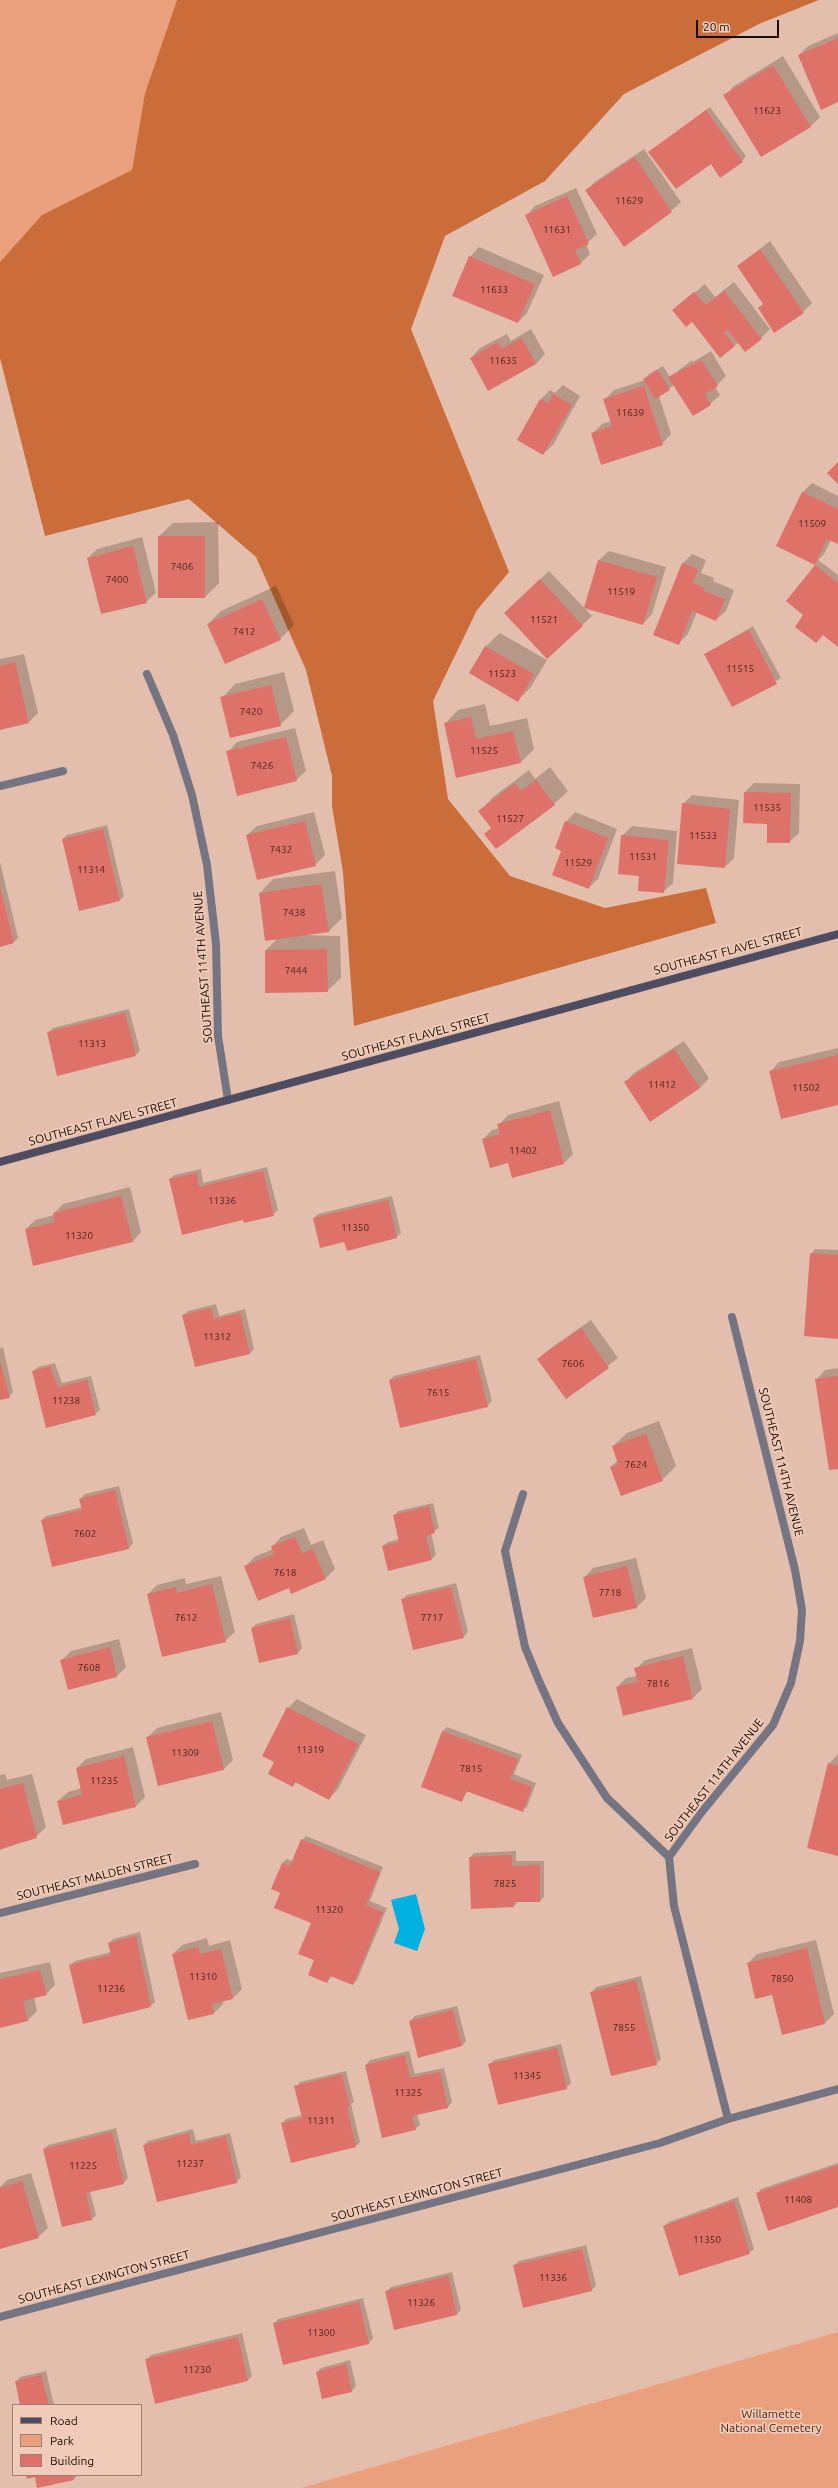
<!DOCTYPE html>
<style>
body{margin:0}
#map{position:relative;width:838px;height:2488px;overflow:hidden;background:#e4beac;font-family:Ubuntu,sans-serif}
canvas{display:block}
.legend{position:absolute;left:12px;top:2404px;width:130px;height:72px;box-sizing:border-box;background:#f1cbb9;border:1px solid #9a7e71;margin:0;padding:5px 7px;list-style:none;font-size:12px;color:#170b05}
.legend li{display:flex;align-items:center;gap:8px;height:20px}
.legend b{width:20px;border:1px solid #9a7e71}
.scale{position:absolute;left:696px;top:20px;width:83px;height:18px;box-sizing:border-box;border:2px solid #170b05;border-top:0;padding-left:5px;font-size:12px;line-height:14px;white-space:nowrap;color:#170b05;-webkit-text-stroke:3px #f1cbb9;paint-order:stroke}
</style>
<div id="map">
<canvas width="838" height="2488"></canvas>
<ul class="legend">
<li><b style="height:5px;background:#4d4c61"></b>Road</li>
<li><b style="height:11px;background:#eaa07d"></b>Park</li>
<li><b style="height:11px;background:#de7268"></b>Building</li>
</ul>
<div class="scale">20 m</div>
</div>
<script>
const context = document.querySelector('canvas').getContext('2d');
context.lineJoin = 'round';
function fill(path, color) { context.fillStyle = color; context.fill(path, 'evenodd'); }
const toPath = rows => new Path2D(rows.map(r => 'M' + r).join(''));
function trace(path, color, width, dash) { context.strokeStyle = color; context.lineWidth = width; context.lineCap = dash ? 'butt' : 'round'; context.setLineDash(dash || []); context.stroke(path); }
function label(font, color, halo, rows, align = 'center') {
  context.font = font + ' Ubuntu,sans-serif'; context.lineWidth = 3.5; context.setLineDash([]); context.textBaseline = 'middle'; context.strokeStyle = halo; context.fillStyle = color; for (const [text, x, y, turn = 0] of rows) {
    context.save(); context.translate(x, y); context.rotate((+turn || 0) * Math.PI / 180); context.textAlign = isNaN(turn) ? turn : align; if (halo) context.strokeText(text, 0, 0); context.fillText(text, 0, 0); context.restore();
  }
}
const green = toPath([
 [0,0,177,0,145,93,132,170,42,215,0,262],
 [838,2332,838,2488,301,2488]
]);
const forest = toPath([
 [177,0,819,0,759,24,624,94,545,181,445,236,411,329,509,572,477,610,433,701,448,799,510,876,605,908,706,888,716,923,354,1026,343,872,332,806,332,776,306,670,256,557,189,499,45,536,0,358,0,262,42,215,132,170,145,93]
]);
const water = toPath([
 [416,1894,425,1929,417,1951,394,1943,399,1929,391,1900]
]);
const shadow = toPath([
 [838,33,838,101,799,55,808,46],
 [783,56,820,117,811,126,762,156,725,95,734,86],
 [710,107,746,156,742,161,650,152],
 [644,149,681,202,671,211,587,190,596,181],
 [576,188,597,234,586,244,590,254,581,263,554,276,526,216,535,206],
 [770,241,812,303,803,312,764,304,738,266],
 [479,247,544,275,527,313,518,322,470,257],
 [734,282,770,329,761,338,739,342,720,357,692,320,674,310,705,284,715,297],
 [531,329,545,354,536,364,471,358,480,348,507,334,511,341],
 [711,351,726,376,715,387,720,395,710,404,674,385,659,396,671,434,662,444,592,434,602,424,611,421,604,400,614,390,645,380,649,374,663,366,670,377,692,360,693,362],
 [563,385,580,396,553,445,543,454,518,440,541,399,550,390,555,393],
 [812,483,838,496,838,543,831,540,824,554,818,560,838,575,838,646,787,601,816,564,777,546,803,492],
 [218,522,219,583,205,597,159,536,173,523],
 [142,537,156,593,146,602,88,558,97,549],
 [609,551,666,567,652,614,643,624,585,607,599,560],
 [692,554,706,560,701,573,714,578,713,581,734,590,726,611,716,620,697,612,688,634,678,644,683,563],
 [549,571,592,616,547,658,514,604],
 [276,586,294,625,280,639,208,624,221,611],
 [753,626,781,678,733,706,705,654],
 [500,633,547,660,531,687,518,700,471,673,486,646],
 [24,654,38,713,29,722,0,729,0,659],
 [284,672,294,711,280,725,222,698,235,684],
 [485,704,490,726,527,718,534,749,520,763,445,724,458,710],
 [295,728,306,771,296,780,228,752,237,742],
 [550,767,568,791,554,804,492,827,480,811,493,797,529,770,535,779],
 [754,783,800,784,799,833,789,842,768,823,745,792],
 [692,795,739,800,734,858,725,867,683,804],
 [314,812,325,855,315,865,247,835,257,826],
 [575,812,617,829,598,879,588,888,562,850,566,822],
 [107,825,124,896,120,900,80,910,63,839,67,835],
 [632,826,677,831,673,883,663,892,640,875,622,836],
 [0,862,18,938,14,942,0,946],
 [335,871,342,918,328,932,302,935,340,936,341,978,327,991,266,950,278,938,260,893,273,879],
 [129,1009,140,1051,136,1055,48,1033,53,1028],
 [684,1041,709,1078,700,1088,625,1082,634,1073],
 [838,1048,838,1104,770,1072,779,1062],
 [559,1101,573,1154,564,1163,513,1177,509,1161,483,1139,492,1130,500,1128,499,1125,508,1115],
 [267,1167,278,1210,273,1215,244,1218,170,1179,174,1175,201,1169,203,1183],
 [130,1187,141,1232,132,1242,26,1229,35,1220,54,1215,54,1213,63,1204],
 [392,1196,401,1233,396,1237,345,1240,314,1218,318,1214],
 [815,1249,838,1250,838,1338,811,1254],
 [216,1304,219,1316,245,1309,254,1349,250,1353,183,1315,188,1311],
 [591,1320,618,1358,566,1398,538,1359,548,1350],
 [3,1347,13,1392,9,1397,0,1399,0,1348],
 [480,1355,492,1401,487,1406,390,1380,394,1376],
 [55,1363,62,1383,91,1376,100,1410,95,1414,33,1371,38,1367],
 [838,1368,838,1468,816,1380,825,1370],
 [659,1421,676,1466,662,1480,611,1467,618,1460,613,1446,627,1433],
 [119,1486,133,1543,129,1548,53,1566,42,1520,46,1516,83,1507,80,1499,85,1494],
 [433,1503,439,1528,431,1533,436,1555,432,1559,389,1570,383,1546,388,1542,400,1539,394,1516,398,1511],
 [304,1528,311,1545,323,1540,335,1569,326,1578,289,1586,245,1567,254,1557,273,1549,272,1547,281,1537],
 [636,1558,646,1598,637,1607,584,1578,593,1568],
 [221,1576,235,1632,225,1641,148,1594,157,1585,185,1578,186,1584],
 [456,1583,468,1632,463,1637,402,1600,407,1595],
 [294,1614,302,1648,298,1653,260,1662,252,1628,256,1624],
 [119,1639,126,1667,117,1676,68,1688,62,1660,71,1651],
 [692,1648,702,1689,693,1698,617,1687,626,1678,637,1676,636,1669,645,1660],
 [297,1699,366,1735,338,1789,329,1799,296,1782,293,1785,276,1762,288,1708],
 [221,1712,233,1760,224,1769,148,1737,157,1728],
 [447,1727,522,1755,514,1774,536,1783,527,1807,522,1811,468,1791,462,1800,423,1786,443,1731],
 [133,1747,145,1797,136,1806,58,1801,68,1792,82,1788,77,1768,86,1759],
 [838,1754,838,1855,829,1764],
 [5,1774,7,1780,32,1774,46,1827,36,1837,0,1850,0,1775],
 [306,1836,383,1867,370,1901,387,1908,357,1980,353,1984,332,1976,327,1982,315,1960,312,1923,281,1892,282,1863,287,1859,293,1861,302,1840],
 [516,1851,516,1861,544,1861,544,1897,540,1901,518,1902,514,1906,470,1858,474,1853],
 [140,1932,155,2002,150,2006,70,1965,75,1961,111,1952,109,1943,113,1939],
 [207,1938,209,1946,230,1940,242,1989,233,1998,223,2001,223,2004,214,2013,189,2019,173,1954,182,1945],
 [816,1940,834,2014,825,2023,773,1994,748,1963,757,1954],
 [50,1962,55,1985,46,1994,34,1997,37,2011,28,2020,0,2027,0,1973],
 [641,1976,661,2059,656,2064,592,1992,596,1987],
 [457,2006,466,2041,462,2046,410,2021,415,2016],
 [561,2044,571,2083,566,2088,489,2065,494,2060],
 [409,2051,415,2074,444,2068,452,2102,448,2107,417,2114,420,2125,415,2129,366,2065,370,2060],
 [346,2071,354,2102,351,2104,360,2142,356,2146,282,2124,286,2119,302,2115,296,2087,300,2082],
 [116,2128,128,2178,124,2183,90,2191,96,2215,92,2219,63,2226,44,2149,48,2145],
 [193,2129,196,2141,230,2133,241,2177,237,2182,144,2145,148,2141],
 [838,2163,838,2206,757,2194,761,2189],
 [31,2173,48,2228,38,2237,0,2248,0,2187,7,2180],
 [738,2197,754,2249,749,2253,664,2226,669,2222],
 [586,2245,596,2285,592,2290,514,2266,519,2261],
 [452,2272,461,2310,457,2314,386,2292,391,2287],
 [363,2298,373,2338,369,2343,283,2364,274,2324,278,2319],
 [242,2333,252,2376,248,2380,155,2403,146,2360,151,2355],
 [350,2360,356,2386,352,2391,323,2398,317,2372,321,2368],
 [46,2371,54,2405,21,2405,16,2382,20,2377],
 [27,2475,78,2475,74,2479,38,2487,35,2476]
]);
const building = toPath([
 [838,38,838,102,821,110,798,55],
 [773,65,811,127,761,157,723,95],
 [706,110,743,162,720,178,711,164,676,189,648,152],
 [635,157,672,212,624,247,585,190],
 [567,196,589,244,575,250,581,264,553,277,525,215],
 [760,249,804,313,774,333,758,308,763,304,737,266],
 [469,256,535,284,518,323,452,296],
 [724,291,762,339,745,352,728,330,724,332,735,346,720,358,692,322,686,327,672,310,694,292,706,305],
 [522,338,536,364,488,391,470,358,498,342,501,349],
 [701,360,718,386,705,394,711,405,693,416,668,377],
 [658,370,670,390,655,399,643,379],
 [644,386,663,445,601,465,591,433,612,426,603,399],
 [553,394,572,405,543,455,517,440,540,399,548,403],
 [838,462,838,484,827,473],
 [802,492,838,509,838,544,827,539,815,565,776,546],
 [158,536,205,536,205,598,158,598],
 [133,546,147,603,101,614,87,558],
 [598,560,657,577,643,625,584,608],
 [682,563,698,569,693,583,705,588,704,591,725,599,716,621,692,611,679,645,653,635],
 [815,565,838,583,838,647,823,635,816,643,795,627,803,615,786,601],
 [540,579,583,626,547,659,504,613],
 [262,599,281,640,225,664,207,624],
 [749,630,777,684,732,707,704,654],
 [485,646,534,674,518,702,469,673],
 [15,662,29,723,0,730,0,666],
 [271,685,281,726,230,738,220,697],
 [471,717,476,739,513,731,521,763,456,778,444,723],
 [286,737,297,781,237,796,226,751],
 [536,780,555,805,496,849,484,834,491,828,478,811,515,783,521,791],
 [744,792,791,793,790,843,767,843,767,824,743,823],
 [682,803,730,809,725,868,677,864],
 [305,821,316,866,257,880,246,835],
 [565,821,608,838,589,889,552,875,561,851,555,848],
 [103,829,120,901,79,911,62,839],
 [621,835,669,840,664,893,638,891,639,876,618,874],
 [321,884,329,932,265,941,259,893],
 [0,886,14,943,0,947],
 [327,949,328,992,265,993,265,950],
 [125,1013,136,1056,57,1076,47,1032],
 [674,1049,700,1088,650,1122,624,1082],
 [838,1055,838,1105,781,1119,769,1071],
 [550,1110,564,1164,512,1178,508,1163,490,1168,482,1139,500,1134,497,1124],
 [263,1171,274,1216,244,1223,243,1220,182,1235,169,1179,197,1173,199,1187],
 [121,1196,133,1242,33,1266,25,1229,55,1222,53,1213],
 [388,1200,397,1238,347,1251,344,1242,320,1248,313,1218],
 [810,1253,838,1255,838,1339,804,1336],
 [211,1308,214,1319,240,1313,250,1354,195,1367,182,1315],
 [581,1328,609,1368,566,1399,537,1359],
 [476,1359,488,1407,400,1428,389,1380],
 [0,1361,10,1398,0,1400],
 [50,1366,58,1387,87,1380,96,1415,46,1428,32,1371],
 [838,1376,838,1469,829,1470,815,1379],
 [646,1434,663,1481,621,1496,610,1467,618,1464,612,1446],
 [115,1490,129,1549,52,1567,41,1520,82,1510,79,1499],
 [429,1506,435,1533,426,1536,432,1560,388,1571,382,1546,399,1542,393,1515],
 [295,1537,302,1553,313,1549,326,1579,291,1594,289,1588,258,1601,244,1566,274,1554,271,1546],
 [627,1566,637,1608,593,1618,583,1577],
 [212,1584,226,1642,162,1657,147,1594,176,1587,177,1593],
 [451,1587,464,1638,413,1650,401,1599],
 [290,1618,298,1654,259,1663,251,1628],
 [110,1647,117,1677,68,1690,60,1660],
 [683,1656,693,1699,623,1716,616,1687,638,1682,634,1668],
 [287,1707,358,1744,329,1800,295,1782,293,1787,268,1774,274,1762,262,1756],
 [212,1721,224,1770,158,1786,146,1737],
 [442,1731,518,1759,510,1779,532,1787,523,1812,466,1791,462,1802,421,1787],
 [124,1756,136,1807,63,1825,57,1801,82,1795,76,1768],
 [828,1763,838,1766,838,1856,807,1848],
 [23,1783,37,1838,0,1849,0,1789],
 [301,1839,380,1872,366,1905,383,1912,353,1985,330,1976,327,1983,308,1975,314,1960,298,1954,311,1923,274,1908,280,1893,271,1889,282,1863,290,1866],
 [512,1855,512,1866,540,1865,540,1902,514,1902,514,1907,471,1909,469,1857],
 [136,1936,151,2007,83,2024,69,1965,111,1955,108,1943],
 [198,1947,200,1954,221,1949,233,1999,212,2004,214,2014,188,2020,172,1954],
 [807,1948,825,2024,782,2035,772,1995,755,1999,747,1963],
 [40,1970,47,1995,23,2001,28,2021,0,2028,0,1979],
 [636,1980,657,2065,611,2076,590,1992],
 [453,2010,462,2046,418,2058,409,2021],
 [557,2048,567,2089,498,2105,488,2064],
 [405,2055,410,2078,440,2072,448,2108,412,2116,416,2130,382,2138,365,2065],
 [342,2074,350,2107,347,2108,356,2147,291,2163,281,2123,302,2118,294,2086],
 [112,2132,124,2184,86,2193,92,2220,62,2227,43,2149],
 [189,2133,191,2145,226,2136,237,2183,157,2202,143,2145],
 [838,2165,838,2207,768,2231,756,2193],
 [22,2181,39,2238,0,2249,0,2188],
 [734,2201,750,2254,679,2276,663,2226],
 [582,2249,592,2291,523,2308,513,2265],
 [448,2276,457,2315,394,2330,385,2291],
 [359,2302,369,2344,283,2365,273,2323],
 [238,2337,248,2381,155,2404,145,2359],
 [346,2364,352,2392,322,2399,316,2372],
 [41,2375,49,2405,20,2405,15,2381],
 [26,2475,73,2475,74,2480,37,2488,35,2477,27,2479]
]);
const street = toPath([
 [147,674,173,735,192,795,207,865,216,944,218,1036,228,1100],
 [0,786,63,771],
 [523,1494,505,1551,525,1647,539,1681,558,1723,607,1798,669,1857],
 [0,1913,195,1864],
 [728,2119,674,1906,669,1857,701,1813,773,1725,791,1683,800,1641,802,1610,795,1570,732,1317],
 [0,2317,660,2143,728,2119,838,2089]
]);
const secondary = toPath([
 [0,1162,838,934]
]);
const numberNames = [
 ["11623",767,111],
 ["11629",629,201],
 ["11631",557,230],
 ["11633",494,290],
 ["11635",503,361],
 ["11639",630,413],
 ["11509",812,524],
 ["7406",182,567],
 ["7400",117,580],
 ["11519",621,592],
 ["11521",544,620],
 ["7412",244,632],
 ["11515",740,669],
 ["11523",502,674],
 ["7420",251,712],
 ["11525",484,751],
 ["7426",262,766],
 ["11535",767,808],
 ["11527",510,819],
 ["11533",703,836],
 ["7432",281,850],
 ["11531",643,857],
 ["11529",578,863],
 ["11314",91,870],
 ["7438",294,913],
 ["7444",296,971],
 ["11313",92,1044],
 ["11412",662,1085],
 ["11502",806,1088],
 ["11402",523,1151],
 ["11336",222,1201],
 ["11350",355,1228],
 ["11320",79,1236],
 ["11312",217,1337],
 ["7606",573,1364],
 ["7615",438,1393],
 ["11238",66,1401],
 ["7624",636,1465],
 ["7602",85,1534],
 ["7618",285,1573],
 ["7718",610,1593],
 ["7612",186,1618],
 ["7717",432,1618],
 ["7608",89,1668],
 ["7816",658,1684],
 ["11319",310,1750],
 ["11309",185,1753],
 ["7815",471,1769],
 ["11235",104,1781],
 ["7825",505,1884],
 ["11320",329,1910],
 ["11310",203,1977],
 ["7850",782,1979],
 ["11236",111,1989],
 ["7855",624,2028],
 ["11345",527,2076],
 ["11325",408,2093],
 ["11311",321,2121],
 ["11237",190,2164],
 ["11225",83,2166],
 ["11408",798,2200],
 ["11350",707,2240],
 ["11336",553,2278],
 ["11326",421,2303],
 ["11300",321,2333],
 ["11230",197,2370]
];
const streetNames = [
 ["SOUTHEAST FLAVEL STREET",728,951,-15],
 ["SOUTHEAST 114TH AVENUE",203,967,-94],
 ["SOUTHEAST FLAVEL STREET",416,1037,-15],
 ["SOUTHEAST FLAVEL STREET",103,1122,-15],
 ["SOUTHEAST 114TH AVENUE",781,1462,76],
 ["SOUTHEAST 114TH AVENUE",714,1780,-52],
 ["SOUTHEAST MALDEN STREET",95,1877,-14],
 ["SOUTHEAST LEXINGTON STREET",417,2195,-15],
 ["SOUTHEAST LEXINGTON STREET",104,2277,-15]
];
const parkNames = [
 ["Willamette",771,2414],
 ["National Cemetery",771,2428]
];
fill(green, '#eaa07d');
fill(forest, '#cb6d3a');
fill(water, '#00b0e1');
fill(shadow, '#0003');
fill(building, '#de7268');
trace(street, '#747482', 8);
trace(secondary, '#4d4c61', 8);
label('10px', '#49251e', null, numberNames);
label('12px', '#170b05', '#f1cbb9', streetNames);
label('12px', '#4d2612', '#f1cbb9', parkNames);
</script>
